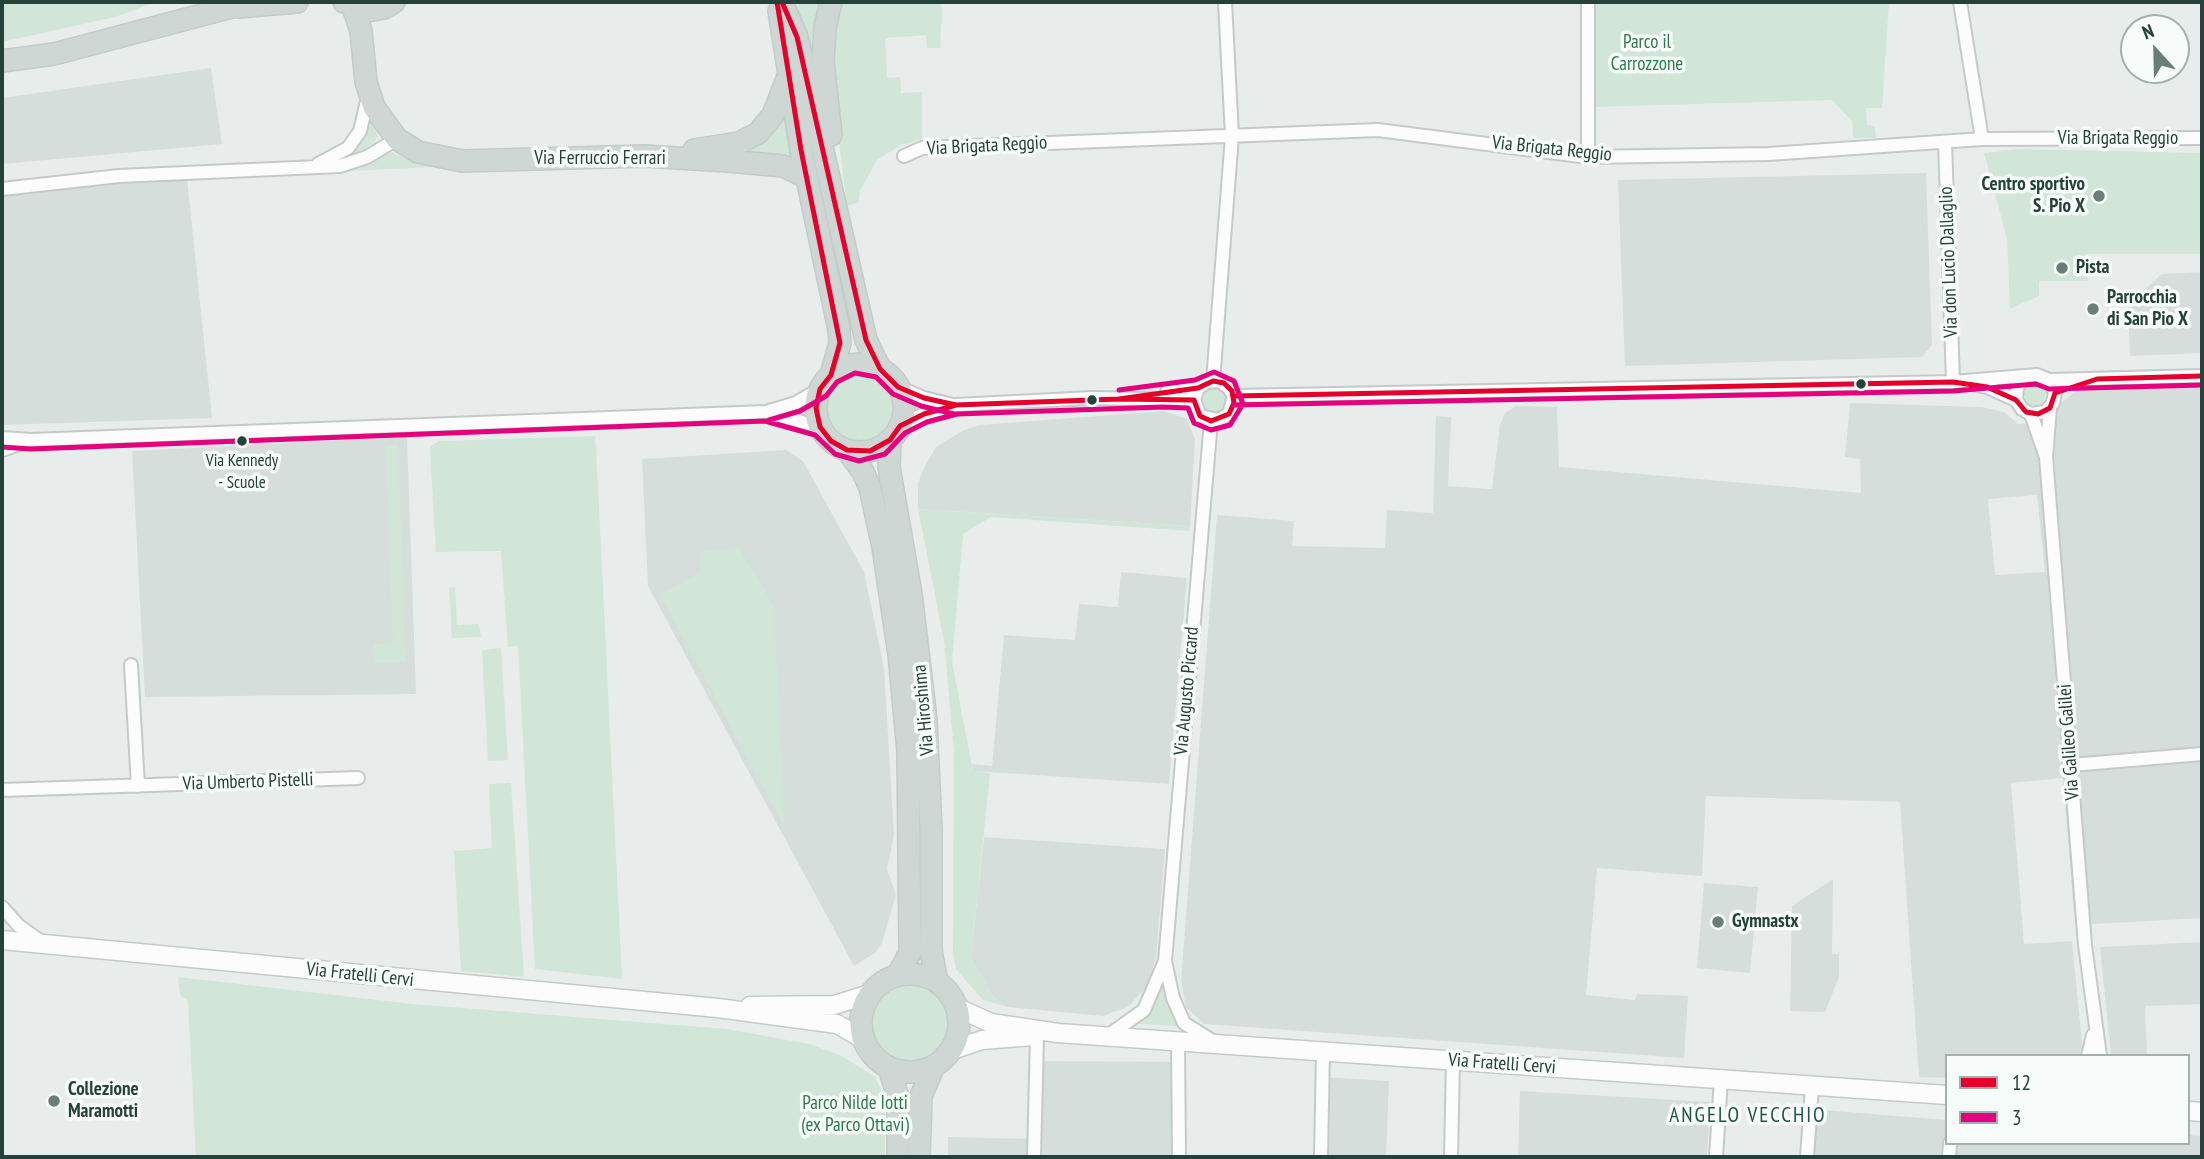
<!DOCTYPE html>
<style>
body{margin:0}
#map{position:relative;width:2204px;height:1159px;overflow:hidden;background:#e8edeb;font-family:"PT Sans Narrow",sans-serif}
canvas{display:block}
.frame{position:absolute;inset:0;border:4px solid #24423a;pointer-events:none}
.legend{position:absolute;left:1945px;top:1054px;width:245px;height:91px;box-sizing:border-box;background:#f7fbf9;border:2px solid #a3b1ad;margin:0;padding:9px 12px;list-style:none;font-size:21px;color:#24423a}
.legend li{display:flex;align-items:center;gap:14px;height:35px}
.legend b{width:35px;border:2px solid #a3b1ad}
.north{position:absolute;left:2120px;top:14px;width:70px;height:70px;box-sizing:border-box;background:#f7fbf9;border:2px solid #a3b1ad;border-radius:50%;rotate:338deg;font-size:19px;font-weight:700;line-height:28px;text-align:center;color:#24423a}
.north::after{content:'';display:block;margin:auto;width:24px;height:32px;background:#697e78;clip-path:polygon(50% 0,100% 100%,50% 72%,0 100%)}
</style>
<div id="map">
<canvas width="2204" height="1159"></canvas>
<div class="frame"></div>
<ul class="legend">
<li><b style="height:9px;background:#e4002b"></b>12</li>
<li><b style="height:9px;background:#e5007d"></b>3</li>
</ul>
<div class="north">N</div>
</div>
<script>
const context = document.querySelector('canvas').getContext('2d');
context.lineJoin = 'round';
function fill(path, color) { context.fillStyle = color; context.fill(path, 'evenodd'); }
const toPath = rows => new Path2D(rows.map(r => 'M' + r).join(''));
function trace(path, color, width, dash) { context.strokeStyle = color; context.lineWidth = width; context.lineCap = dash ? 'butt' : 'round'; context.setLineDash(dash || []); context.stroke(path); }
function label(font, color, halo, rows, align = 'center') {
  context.font = font + ' "PT Sans Narrow",sans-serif'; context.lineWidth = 7; context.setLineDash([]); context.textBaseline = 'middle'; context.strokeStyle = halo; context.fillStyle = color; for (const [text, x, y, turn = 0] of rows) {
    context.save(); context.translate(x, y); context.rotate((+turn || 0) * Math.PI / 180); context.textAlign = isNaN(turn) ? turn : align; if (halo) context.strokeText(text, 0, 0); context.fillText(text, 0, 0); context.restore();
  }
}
const built = toPath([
 [211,68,222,144,2,164,2,98],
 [1926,173,1932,345,1922,357,1625,366,1618,180],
 [187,178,212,418,2,425,2,194,130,179],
 [2202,272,2202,353,2130,356,2128,304,2162,274],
 [2202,383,2202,918,2075,925,2063,778,2011,783,2024,944,2072,941,2082,1043,2080,1056,1947,1056,1947,1078,1919,1077,1900,802,1706,796,1702,876,1597,868,1586,995,1635,1000,1637,994,1688,996,1684,1058,1204,1024,1186,1007,1181,981,1217,515,1294,521,1292,546,1385,548,1387,510,1433,513,1436,416,1451,417,1448,486,1492,489,1500,425,1505,413,1516,406,1557,407,1559,467,1861,493,1860,459,1845,457,1850,403,1982,407,2004,412,2018,424,2057,421,2058,405,2078,390,2094,387],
 [2037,495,2045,572,1995,575,1988,499],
 [1164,411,1187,419,1195,439,1190,526,918,509,918,483,925,466,936,447,962,431,980,425],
 [407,437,416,694,145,697,132,451],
 [786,450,803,461,864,572,884,668,894,835,887,869,896,895,882,943,875,953,854,966,648,586,642,459],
 [1121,572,1187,578,1169,784,973,771,972,764,992,766,1004,635,1075,640,1079,604,1118,607],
 [984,837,1165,849,1156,958,1148,985,1128,1007,1103,1016,1007,1007,993,997,971,958],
 [1833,879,1832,954,1839,954,1839,977,1825,1012,1790,1011,1792,906],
 [1704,883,1758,887,1750,973,1697,968],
 [2202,942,2202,1004,2145,1006,2147,1056,2111,1056,2100,947],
 [1036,1061,1179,1062,1179,1156,1224,1157,948,1157,948,1137,1034,1139],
 [1323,1077,1389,1081,1386,1157,1321,1157],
 [1520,1091,1710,1102,1707,1157,1518,1157],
 [1810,1109,1947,1120,1947,1143,2188,1143,2188,1135,2202,1136,2202,1157,1807,1157]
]);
const green = toPath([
 [2,2,156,2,115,17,2,42],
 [797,2,822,2,812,77],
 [838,2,941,2,942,14,940,48,927,48,926,35,885,38,887,78,900,77,901,93,922,92,922,139,901,145,877,160,860,191,859,202,847,206,831,79],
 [1596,2,1889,2,1882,108,1866,108,1867,125,1875,126,1876,138,1853,138,1852,121,1832,100,1594,107],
 [788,107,800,168,745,152],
 [370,119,378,135,375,142,348,159,332,163,362,137],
 [2017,149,2202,153,2202,254,2086,254,2088,281,2039,281,2039,296,2010,309,2007,239,1984,153],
 [391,152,409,159,434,167,351,171],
 '826 408a33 33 0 1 1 66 0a33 33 0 1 1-66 0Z',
 '2024 394a11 11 0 1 1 22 0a11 11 0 1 1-22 0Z',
 '1201 400a13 13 0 1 1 26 0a13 13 0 1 1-26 0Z',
 [595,436,596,445,622,979,535,969,518,646,508,647,501,551,436,552,430,451,431,446,439,441],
 [398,445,405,662,374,663,374,644,393,643,386,446],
 [918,509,1190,526,1189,531,991,517,963,534,952,662,973,771,990,773,971,958,993,997,1007,1007,983,1000,956,969,953,953,954,751,944,641],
 [739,548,774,606,784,827,660,594,700,573,700,551],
 [455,587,457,625,479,624,481,637,452,638,449,588],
 [501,648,508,760,488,761,482,650],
 [511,783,524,977,461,971,454,851,492,848,489,784],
 [1165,961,1173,998,1191,1027,1126,1023,1144,1010],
 [178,977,413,1004,726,1029,810,1044,840,1055,875,1077,885,1098,885,1157,196,1157,188,1001,180,995],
 '872 1024a38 38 0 1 1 76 0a38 38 0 1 1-76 0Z'
]);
const street = toPath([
 [1960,2,1982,139],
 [1945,142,1953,382],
 [904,156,922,148,1378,130,1588,157,1769,154,1982,139,2202,138],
 [1588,157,1588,2],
 [318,164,348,148,360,131,368,97],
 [2,189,119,176,340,166,367,157,397,139],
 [2025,378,2017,387,2016,400,2022,409,2031,414,2045,412,2053,403,2055,393,2049,380],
 [1213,381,1232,136,1225,2],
 [1971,384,1987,387,2016,400],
 [898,387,924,398,953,405],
 [1167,392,1198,388,1207,382,1219,381,1228,387,1234,396,1229,414,1218,420,1200,416,1194,400,1198,388],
 [1234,396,1953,382,2037,375,2049,380,2202,376],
 [766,412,796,403,820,389],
 [2031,414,2046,457,2050,408],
 [1211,421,1165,961,1173,998,1184,1023,1214,1042],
 [900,426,924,414,956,405,1092,398,1194,400],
 [2,438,31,440,766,412,820,427],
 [2,450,25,442],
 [2046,457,2085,945,2100,1056],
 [131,665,138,786],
 [2071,765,2202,754],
 [2,790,358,778],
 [2,907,19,926,43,943],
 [1109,1035,1144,1010,1165,961],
 [1178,1041,1179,1157],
 [2088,1056,2093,1035],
 [1034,1157,1037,1036],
 [1321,1157,1323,1051],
 [1451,1157,1453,1060],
 [1716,1157,1721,1079],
 [1807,1157,1812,1087],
 [1949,1157,1950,1143]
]);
const secondary = toPath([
 [2,940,718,1008,837,1024,863,1039],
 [750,1006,834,1005,870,994],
 [958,1008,991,1023,1058,1033,1947,1095],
 [952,1050,982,1040,1033,1036],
 [2188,1111,2202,1112]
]);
const primary = toPath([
 [344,2,368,11,384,8,394,2],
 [782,2,797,37,866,340,880,369],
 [238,7,297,2],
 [353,7,361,31,366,82,374,107,397,139,418,152,462,161,644,156,728,161,783,166,806,177],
 [779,11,801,150,839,330,840,343,831,375],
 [2,61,54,54,251,2],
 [831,135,823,62,825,27,831,2],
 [694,150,739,143,758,133,773,115,787,79],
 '816 408a44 44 0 1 1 88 0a44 44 0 1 1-88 0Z',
 [890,440,889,467,911,594,926,720,931,830,931,951,937,982],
 [847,450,863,472,870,488,883,547,899,654,908,751,910,953,897,976],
 '861 1023a49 49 0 1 1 98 0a49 49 0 1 1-98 0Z',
 [889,1067,898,1097,898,1157],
 [919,1157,921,1096,934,1066]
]);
const bus1 = toPath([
 [777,2,801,150,840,343,831,375,820,389,816,408,820,427,831,441,847,450,870,451,890,440,900,426,924,414,956,405],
 [782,2,797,37,866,340,880,369,898,387,924,398,956,405],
 [1213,381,1224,383,1232,391,1234,403,1229,414,1211,421,1200,416,1194,400,1119,399,1198,388,1213,381],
 [1234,396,1953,382,1987,387,2016,400,2026,412,2038,414,2050,408,2055,393,2097,379,2202,376],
 [956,405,1119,399],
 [956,405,1119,399]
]);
const bus2 = toPath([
 [1234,405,1953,391,2036,384,2049,389,2202,385],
 [769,420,800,411,826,396,837,382,855,373,876,377,893,394,921,406,954,414],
 [2,447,31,449,765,421,815,435,835,454,859,461,885,454,905,433,927,422,957,414,1163,407,1188,408,1194,423,1211,430,1230,425,1243,404,1234,381,1214,372,1195,380,1119,390]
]);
const markers = [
 [2099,196,7,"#697e78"],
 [2062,268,7,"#697e78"],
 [2093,309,7,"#697e78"],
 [1861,384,6,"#24423a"],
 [1092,400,6,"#24423a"],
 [242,441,6,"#24423a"],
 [1718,922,7,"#697e78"],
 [54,1101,7,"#697e78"]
];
const busNames = [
 ["Via Kennedy",242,461],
 ["- Scuole",242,483]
];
const parkNames = [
 ["Parco il",1647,43],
 ["Carrozzone",1647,65],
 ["Parco Nilde Iotti",855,1104],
 ["(ex Parco Ottavi)",855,1126]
];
const streetNames = [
 ["Via Brigata Reggio",2118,139],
 ["Via Brigata Reggio",987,146,-3],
 ["Via Brigata Reggio",1552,149,6],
 ["Via Ferruccio Ferrari",600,159],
 ["Via don Lucio Dallaglio",1949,262,-92],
 ["Via Augusto Piccard",1187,691,-85],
 ["Via Hiroshima",924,710,-95],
 ["Via Galileo Galilei",2069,742,-94],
 ["Via Umberto Pistelli",248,782,-2],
 ["Via Fratelli Cervi",360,975,6],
 ["Via Fratelli Cervi",1502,1064,4]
];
const poiNames = [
 ["Centro sportivo",2085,185,"right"],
 ["S. Pio X",2085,207,"right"],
 ["Pista",2076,268],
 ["Parrocchia",2107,298],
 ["di San Pio X",2107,320],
 ["Gymnastx",1732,922],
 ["Collezione",68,1090],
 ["Maramotti",68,1112]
];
const neighbourhoodNames = [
 ["ANGELO VECCHIO",1748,1116]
];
fill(built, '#d6dedb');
fill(green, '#d1e6d8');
trace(street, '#c5cac8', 16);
trace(secondary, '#c3cbc8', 21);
trace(primary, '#c3ccc9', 24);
trace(street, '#fcfcfc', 12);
trace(secondary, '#fcfcfc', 18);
trace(primary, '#cfd7d5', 21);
trace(bus1, '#e4002b', 5);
trace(bus2, '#e5007d', 5);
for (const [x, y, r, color] of markers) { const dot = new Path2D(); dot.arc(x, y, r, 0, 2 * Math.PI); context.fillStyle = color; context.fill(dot); trace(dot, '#f7fbf9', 2.5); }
label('17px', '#24423a', '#f7fbf9', busNames);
label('19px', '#2d7a4b', '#f7fbf9', parkNames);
label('19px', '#24423a', '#f7fbf9', streetNames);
label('bold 19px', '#24423a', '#f7fbf9', poiNames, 'left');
context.letterSpacing = '2px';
label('21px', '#1f5548', '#f7fbf9', neighbourhoodNames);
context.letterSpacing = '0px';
</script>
